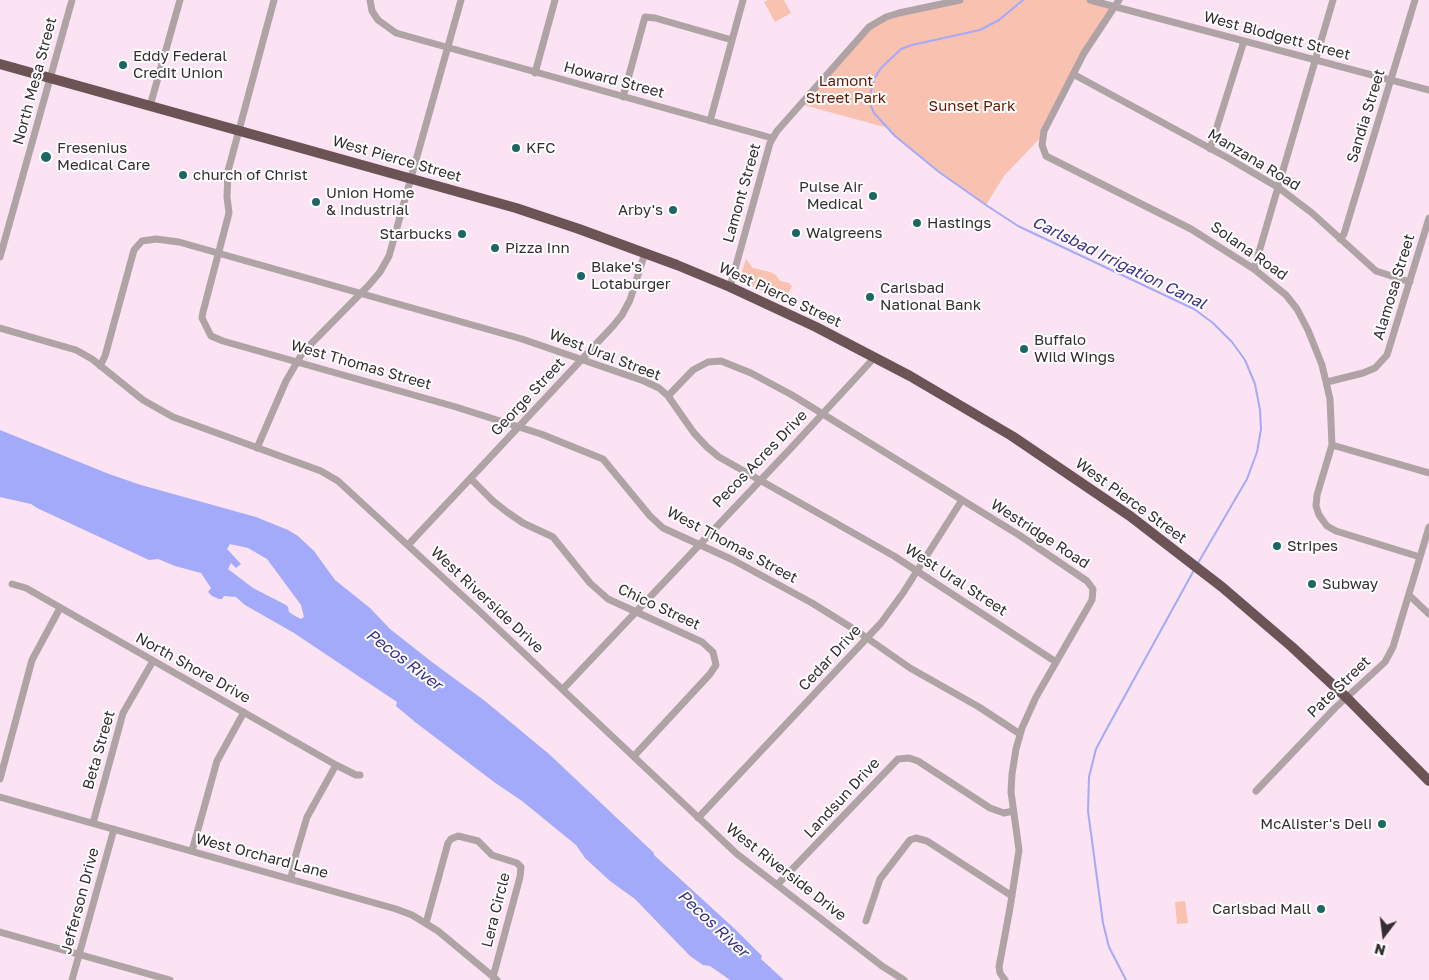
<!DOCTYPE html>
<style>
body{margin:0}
#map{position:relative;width:1429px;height:980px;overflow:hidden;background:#fbe3f3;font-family:"Golos Text",sans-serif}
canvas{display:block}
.north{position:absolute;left:1359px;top:910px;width:50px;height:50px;-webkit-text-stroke:4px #fff;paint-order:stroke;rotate:195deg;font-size:14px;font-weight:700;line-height:20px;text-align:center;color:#362d33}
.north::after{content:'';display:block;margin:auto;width:18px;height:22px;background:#362d33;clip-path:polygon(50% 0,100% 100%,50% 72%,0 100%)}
</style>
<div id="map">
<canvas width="1429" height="980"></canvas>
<div class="north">N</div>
</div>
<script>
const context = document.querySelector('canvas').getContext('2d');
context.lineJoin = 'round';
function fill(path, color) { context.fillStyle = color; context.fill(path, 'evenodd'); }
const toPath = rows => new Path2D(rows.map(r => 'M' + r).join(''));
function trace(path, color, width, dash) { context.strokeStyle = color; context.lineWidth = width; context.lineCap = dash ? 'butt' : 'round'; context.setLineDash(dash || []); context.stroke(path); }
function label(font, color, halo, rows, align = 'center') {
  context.font = font + ' "Golos Text",sans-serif'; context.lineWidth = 4; context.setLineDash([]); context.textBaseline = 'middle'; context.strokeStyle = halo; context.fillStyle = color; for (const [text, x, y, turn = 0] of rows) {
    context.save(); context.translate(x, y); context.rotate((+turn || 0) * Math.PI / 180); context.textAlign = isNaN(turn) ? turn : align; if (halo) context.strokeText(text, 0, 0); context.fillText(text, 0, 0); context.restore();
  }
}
const green = toPath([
 [768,0,784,0,791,13,775,22,764,2],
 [960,0,1090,0,1115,7,1089,44,1042,136,1004,176,986,205,939,172,904,144,888,128,800,104,877,22],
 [746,259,753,268,770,272,776,275,780,281,789,283,792,286,787,297,781,299,743,282,740,278],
 [1185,901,1188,923,1177,924,1175,902]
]);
const water = toPath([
 [0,430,109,474,141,485,256,517,288,530,298,536,314,551,335,580,370,608,390,629,432,662,485,701,549,754,654,853,654,855,736,930,762,956,761,959,784,980,730,980,710,966,703,965,690,956,635,899,610,881,585,858,576,845,522,801,494,782,415,722,396,706,397,702,294,633,245,605,236,597,224,596,222,599,219,599,212,596,208,592,211,588,201,573,175,566,158,559,149,560,37,508,31,504,0,497],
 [230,544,248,548,267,559,301,605,304,617,301,619,295,616,289,612,288,607,286,605,253,588,228,569,231,563,236,568,241,564,227,549]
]);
const stream = toPath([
 [1023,0,999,20,980,30,912,45,901,49,881,68,874,79,871,91,870,104,874,113,895,136,939,172,986,205,1018,226,1194,309,1213,323,1232,342,1245,360,1255,384,1260,410,1261,429,1257,452,1247,479,1198,563],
 [1126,980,1109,947,1103,923,1088,811,1089,777,1096,749,1105,732,1194,570]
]);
const minor = toPath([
 [274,0,228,171,227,197,229,213,203,312,202,318,211,336,223,341,456,407,541,434,603,459,650,516,663,528,733,560,812,603,857,631,910,668,979,707,1020,734],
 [370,0,372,11,378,20,396,33,772,138],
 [1090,0,1429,90],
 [1119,0,1084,53,1044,131,1042,145,1046,156,1191,229,1254,269,1286,295,1297,309,1308,330,1322,365,1330,399,1332,445,1317,495,1316,506,1319,515,1327,526,1336,531,1420,557],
 [535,73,555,0],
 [1073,74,1228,158,1279,188,1312,213,1376,271,1410,282],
 [623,97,645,17,655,18,732,40],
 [150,106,180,0],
 [710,121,743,0],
 [1210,149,1244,41],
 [1340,239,1344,234,1415,0],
 [0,257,72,0],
 [1254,269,1333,0],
 [730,287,770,143,777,131,869,27,886,17,899,13,960,0],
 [0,328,76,350,92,359,143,400,173,417,321,471,338,481,477,609,737,854,882,966,904,980],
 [100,366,105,356,134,250,142,241,156,239,179,242,522,339,644,381,659,388,668,396,694,433,707,447,719,457,894,556,1056,662],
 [1327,382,1363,373,1375,368,1387,355,1429,218],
 [668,396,693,370,708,362,721,361,751,373,792,395,1019,535,1087,581,1093,589,1092,600,1036,697,1022,728,1016,749,1012,774,1011,792,1019,850,1010,908,999,967,1000,973,1005,980],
 [1332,445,1429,473],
 [257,448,286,381,303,352,369,285,380,272,389,256,461,0],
 [471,479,493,501,507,512,523,523,553,537,590,583,608,599,702,642,713,652,716,665,710,674,634,756],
 [408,545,613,326,622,315,630,300,645,253],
 [12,584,26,588,336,765,356,775,360,775],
 [1409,595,1429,614],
 [563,689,792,447,875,357],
 [0,779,32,660,60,608],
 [1256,791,1335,708,1385,662,1393,647,1429,527],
 [0,797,396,909,412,915,438,931,497,980],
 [698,818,881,623,903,593,962,500],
 [93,823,123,713,153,661],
 [192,851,217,761,244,712],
 [291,878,296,854,307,817,336,765],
 [777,885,898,759,909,758,918,761,990,808,1004,813,1013,811],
 [866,921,880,879,910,840,916,838,927,841,1012,896],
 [426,923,448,843,451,839,458,836,478,841,492,855,517,863,521,867,520,877,493,977],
 [0,932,170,980],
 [72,980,114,829]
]);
const highway = toPath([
 [0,64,516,208,579,229,677,265,730,287,816,327,910,376,1012,436,1130,516,1222,587,1292,647,1347,698,1429,781]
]);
const markers = [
 [123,65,5,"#1a6765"],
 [516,148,5,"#1a6765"],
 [46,157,6,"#1a6765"],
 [183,175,5,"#1a6765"],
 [873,196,5,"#1a6765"],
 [316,202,5,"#1a6765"],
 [673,210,5,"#1a6765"],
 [917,223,5,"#1a6765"],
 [796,233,5,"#1a6765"],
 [462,234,5,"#1a6765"],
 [495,248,5,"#1a6765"],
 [581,276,5,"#1a6765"],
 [870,297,5,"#1a6765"],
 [1024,349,5,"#1a6765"],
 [1277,546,5,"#1a6765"],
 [1312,584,5,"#1a6765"],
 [1382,824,5,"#1a6765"],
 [1321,909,5,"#1a6765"]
];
const streetNames = [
 ["West Blodgett Street",1277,36,15],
 ["Howard Street",614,80,15],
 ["North Mesa Street",35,81,-75],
 ["Sandia Street",1366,116,-73],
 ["West Pierce Street",397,159,16],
 ["Manzana Road",1254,160,31],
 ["Lamont Street",742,193,-74],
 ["Solana Road",1249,251,35],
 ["Alamosa Street",1394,287,-73],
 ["West Pierce Street",780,295,25],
 ["West Ural Street",605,355,21],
 ["West Thomas Street",361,365,16],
 ["George Street",528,397,-47],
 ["Pecos Acres Drive",760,459,-46],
 ["West Pierce Street",1131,501,36],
 ["Westridge Road",1040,534,33],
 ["West Thomas Street",732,545,28],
 ["West Ural Street",956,580,33],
 ["West Riverside Drive",487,600,43],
 ["Chico Street",659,607,25],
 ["Cedar Drive",830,658,-47],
 ["North Shore Drive",193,668,29],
 ["Pate Street",1339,687,-44],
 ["Beta Street",99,750,-74],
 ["Landsun Drive",842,798,-47],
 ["West Orchard Lane",262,856,15],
 ["West Riverside Drive",786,872,38],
 ["Jefferson Drive",80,901,-75],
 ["Lera Circle",496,910,-76]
];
const poiNames = [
 ["Eddy Federal",133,56],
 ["Credit Union",133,73],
 ["Fresenius",57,148],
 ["Medical Care",57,165],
 ["KFC",526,148],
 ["church of Christ",193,175],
 ["Pulse Air",863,187,"right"],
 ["Medical",863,204,"right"],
 ["Union Home",326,193],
 ["& Industrial",326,210],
 ["Arby's",663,210,"right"],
 ["Hastings",927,223],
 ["Walgreens",806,233],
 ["Starbucks",452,234,"right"],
 ["Pizza Inn",505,248],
 ["Blake's",591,267],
 ["Lotaburger",591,284],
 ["Carlsbad",880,288],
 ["National Bank",880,305],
 ["Buffalo",1034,340],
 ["Wild Wings",1034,357],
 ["Stripes",1287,546],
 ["Subway",1322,584],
 ["McAlister's Deli",1372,824,"right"],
 ["Carlsbad Mall",1311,909,"right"]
];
const parkNames = [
 ["Lamont",846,81],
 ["Street Park",846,98],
 ["Sunset Park",972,106]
];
const waterNames = [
 ["Carlsbad Irrigation Canal",1119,263,26],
 ["Pecos River",404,660,37],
 ["Pecos River",713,924,43]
];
fill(green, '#f9c1b0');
fill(water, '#a4aafa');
trace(stream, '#a4aafa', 2);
trace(minor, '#b0a3a5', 7);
trace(highway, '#6b5356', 10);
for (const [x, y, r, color] of markers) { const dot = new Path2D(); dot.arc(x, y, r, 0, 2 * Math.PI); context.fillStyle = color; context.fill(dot); trace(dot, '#fff', 2); }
label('15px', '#362d33', '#fff', streetNames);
label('15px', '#362d33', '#fff', poiNames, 'left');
label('15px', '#641600', '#fff', parkNames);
label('italic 16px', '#37318b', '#fff', waterNames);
</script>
